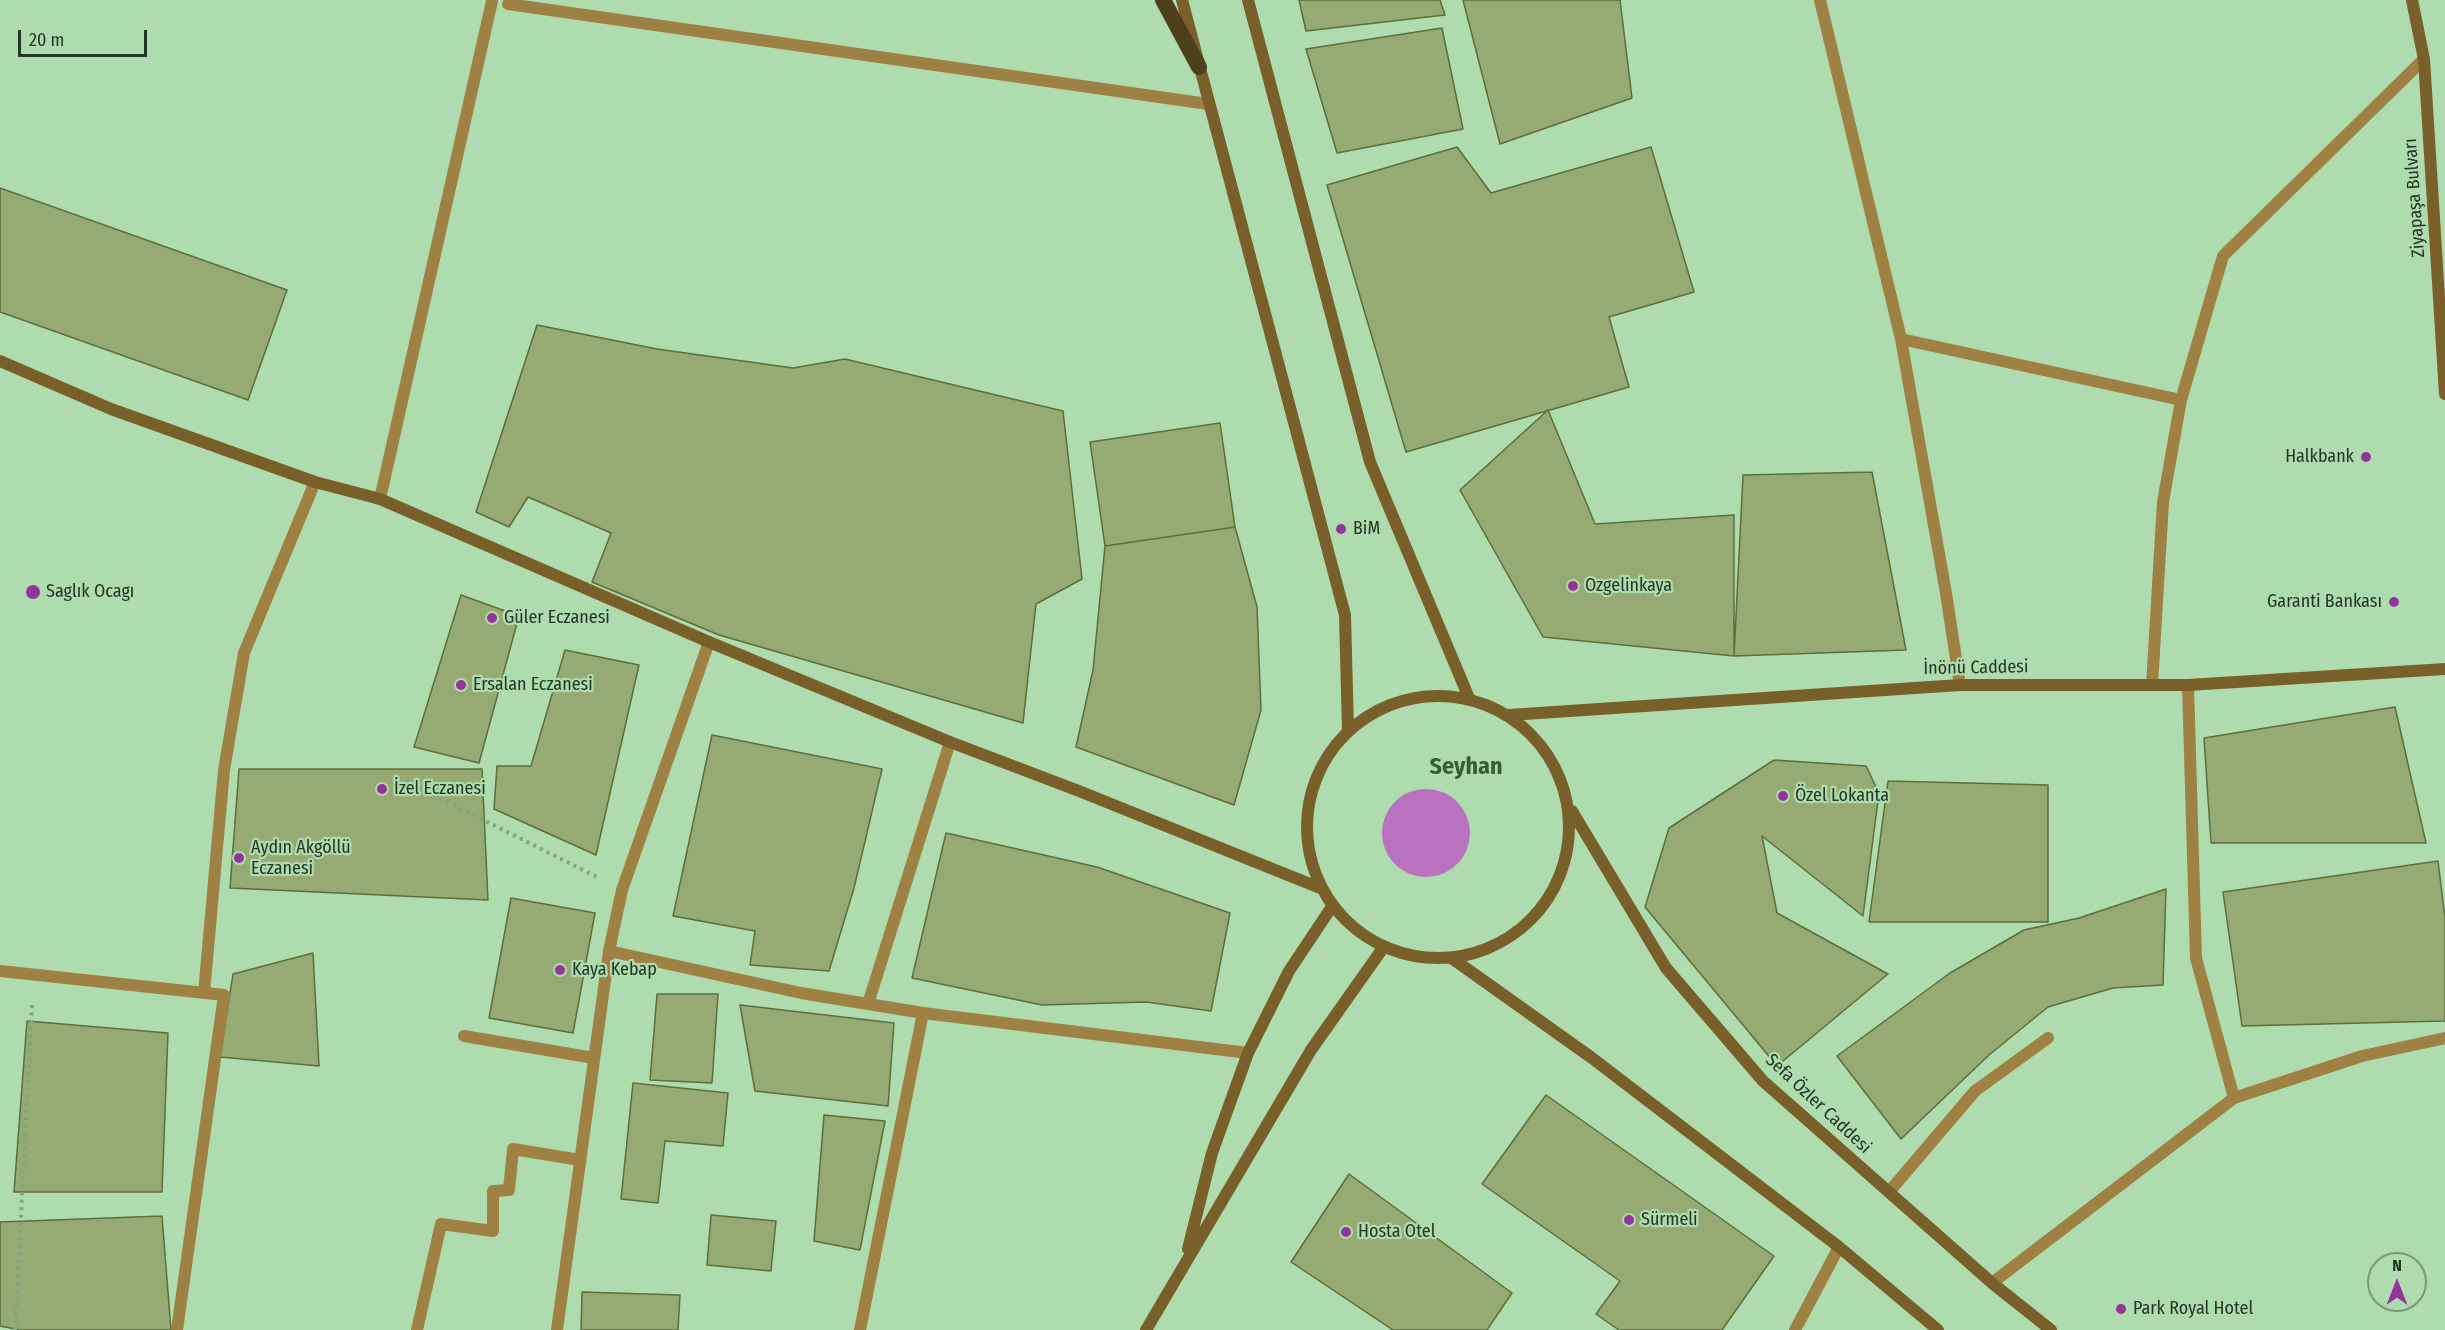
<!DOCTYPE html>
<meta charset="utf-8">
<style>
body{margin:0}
#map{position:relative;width:2445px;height:1330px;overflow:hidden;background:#afdcae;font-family:"Fira Sans Condensed",sans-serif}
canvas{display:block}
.north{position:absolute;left:2367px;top:1252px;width:60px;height:60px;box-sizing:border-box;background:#afdcae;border:2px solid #779a77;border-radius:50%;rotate:0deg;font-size:16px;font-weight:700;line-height:24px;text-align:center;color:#243624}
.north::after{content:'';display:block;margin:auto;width:21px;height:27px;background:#93339c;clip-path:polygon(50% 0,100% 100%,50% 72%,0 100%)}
.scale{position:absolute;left:18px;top:30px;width:129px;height:27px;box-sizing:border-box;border:3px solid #243624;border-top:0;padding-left:8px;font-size:18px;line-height:21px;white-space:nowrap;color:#243624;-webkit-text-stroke:4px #afdcae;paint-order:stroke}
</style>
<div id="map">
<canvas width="2445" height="1330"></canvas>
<div class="north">N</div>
<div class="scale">20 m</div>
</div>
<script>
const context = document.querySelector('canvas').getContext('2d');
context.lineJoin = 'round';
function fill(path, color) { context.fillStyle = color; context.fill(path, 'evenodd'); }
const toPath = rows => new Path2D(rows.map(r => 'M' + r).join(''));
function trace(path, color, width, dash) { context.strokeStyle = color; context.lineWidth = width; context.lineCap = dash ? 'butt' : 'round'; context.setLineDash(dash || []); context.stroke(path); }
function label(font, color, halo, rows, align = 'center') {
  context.font = font + ' "Fira Sans Condensed",sans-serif'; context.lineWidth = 4.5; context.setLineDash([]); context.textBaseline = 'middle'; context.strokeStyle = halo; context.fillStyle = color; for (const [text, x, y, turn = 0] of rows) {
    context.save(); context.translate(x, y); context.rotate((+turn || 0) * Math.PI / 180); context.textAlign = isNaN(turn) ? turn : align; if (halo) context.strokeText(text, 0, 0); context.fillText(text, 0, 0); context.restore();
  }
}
const water = toPath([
 '1382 833a44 44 0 1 1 88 0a44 44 0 1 1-88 0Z'
]);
const building = toPath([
 [1299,0,1440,0,1445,15,1306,31,1299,0],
 [1463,0,1620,0,1632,98,1500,144,1463,0],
 [1442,28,1463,129,1337,153,1306,49,1442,28],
 [1457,147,1491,193,1651,147,1694,292,1609,317,1629,387,1406,452,1327,185,1457,147],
 [0,188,287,290,248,400,0,312,0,188],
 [537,325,657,349,793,368,845,359,1063,411,1082,579,1036,604,1023,723,719,635,592,582,611,533,528,497,509,527,476,512,537,325],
 [1548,410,1595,524,1734,515,1734,656,1543,637,1460,490,1548,410],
 [1220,423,1235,527,1105,546,1090,442,1220,423],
 [1872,472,1906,650,1734,656,1743,475,1872,472],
 [1235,527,1257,607,1261,710,1234,805,1076,747,1093,670,1105,546,1235,527],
 [461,595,519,616,479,763,414,747,461,595],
 [565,650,639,665,596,855,494,809,497,766,531,766,565,650],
 [2395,707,2426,843,2211,843,2204,738,2395,707],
 [712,735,882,769,854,888,829,971,750,965,755,931,673,916,712,735],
 [1774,760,1866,766,1879,793,1863,916,1762,836,1777,913,1888,974,1777,1066,1645,907,1669,828,1774,760],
 [239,769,482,769,488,900,230,888,239,769],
 [1888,781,2048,785,2048,922,1869,922,1888,781],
 [946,833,1097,867,1230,913,1211,1011,1146,1002,1042,1005,912,978,946,833],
 [2438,861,2445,918,2445,1021,2242,1026,2223,892,2438,861],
 [2166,889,2163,985,2113,988,2048,1007,1989,1055,1901,1139,1837,1056,1950,973,2024,930,2079,918,2166,889],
 [511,898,595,913,573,1033,489,1018,511,898],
 [313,953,319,1066,220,1057,233,974,313,953],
 [657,994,718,994,712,1083,650,1080,657,994],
 [740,1005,894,1023,888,1106,755,1091,740,1005],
 [27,1021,168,1033,162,1192,14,1192,27,1021],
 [633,1083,728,1093,723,1146,665,1141,658,1203,621,1199,633,1083],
 [1546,1095,1774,1256,1722,1330,1619,1330,1596,1314,1620,1281,1482,1184,1546,1095],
 [824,1115,885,1121,860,1250,814,1241,824,1115],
 [1349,1174,1512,1293,1487,1330,1393,1330,1291,1262,1349,1174],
 [711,1215,776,1221,771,1271,707,1265,711,1215],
 [162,1216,171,1330,20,1330,0,1326,0,1222,162,1216],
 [582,1292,680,1295,678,1330,581,1330,582,1292]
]);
const path = toPath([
 [406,781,597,877],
 [15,1330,32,1005]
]);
const minor = toPath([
 [1820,0,1901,339,1946,593,1960,685],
 [508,4,1208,104],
 [1901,339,2181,400],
 [380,499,492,1],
 [2152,685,2163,502,2181,400,2223,256,2424,59],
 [609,951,801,993,923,1013,1248,1053],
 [0,971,224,995,177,1330],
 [204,993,224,770,244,653,315,482],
 [868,1004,950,742],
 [464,1036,594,1058],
 [2234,1098,2362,1056,2445,1038],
 [1889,1192,1975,1091,2048,1038],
 [1992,1283,2234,1098,2196,958,2188,685],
 [417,1330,441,1224,493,1231,493,1191,509,1190,513,1149,580,1160],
 [557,1330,609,951,622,890,709,642],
 [860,1330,923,1013],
 [1795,1330,1839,1247]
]);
const secondary = toPath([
 [1182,0,1345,615,1348,730],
 [1248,0,1370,462,1469,698],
 [2412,0,2424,59,2445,394],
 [0,361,111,409,315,482,380,499,709,642,950,742,1079,791,1320,888],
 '1307 827a131 131 0 1 1 262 0a131 131 0 1 1-262 0Z',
 [1509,715,1960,685,2188,685,2445,669],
 [1572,811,1666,968,1763,1081,1992,1283,2051,1330],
 [1453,959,1592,1058,1839,1247,1938,1330],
 [1188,1249,1212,1153,1248,1053,1289,971,1333,905],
 [1146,1330,1311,1050,1383,948]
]);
const trunk = toPath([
 [1163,0,1199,67]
]);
const markers = [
 [2366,457,6,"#93339c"],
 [1341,529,6,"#93339c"],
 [1573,586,6,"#93339c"],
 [33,592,8,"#93339c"],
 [2394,602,6,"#93339c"],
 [492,618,6,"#93339c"],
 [461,685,6,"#93339c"],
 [382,789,6,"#93339c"],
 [1783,796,6,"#93339c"],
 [239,858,6,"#93339c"],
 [560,970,6,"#93339c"],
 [1629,1220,6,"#93339c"],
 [1346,1232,6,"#93339c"],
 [2121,1309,6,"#93339c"]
];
const streetNames = [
 ["Ziyapaşa Bulvarı",2415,198,-94],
 ["İnönü Caddesi",1976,668,-1],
 ["Sefa Özler Caddesi",1818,1104,43]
];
const poiNames = [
 ["Halkbank",2354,457,"right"],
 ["BiM",1353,529],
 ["Ozgelinkaya",1585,586],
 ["Saglık Ocagı",46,592],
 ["Garanti Bankası",2382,602,"right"],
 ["Güler Eczanesi",504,618],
 ["Ersalan Eczanesi",473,685],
 ["İzel Eczanesi",394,789],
 ["Özel Lokanta",1795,796],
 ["Aydın Akgöllü",251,848],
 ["Eczanesi",251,869],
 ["Kaya Kebap",572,970],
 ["Sürmeli",1641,1220],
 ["Hosta Otel",1358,1232],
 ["Park Royal Hotel",2133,1309]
];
const districtNames = [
 ["Seyhan",1466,767]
];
fill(water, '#b972bf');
fill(building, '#96aa73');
trace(building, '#5c6e3a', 1.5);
trace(path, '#81a581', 4, [3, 4.5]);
trace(minor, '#9f8144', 12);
trace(secondary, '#795f29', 12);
trace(trunk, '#4e3f1e', 16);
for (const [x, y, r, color] of markers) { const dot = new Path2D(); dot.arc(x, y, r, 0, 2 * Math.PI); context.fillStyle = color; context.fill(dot); trace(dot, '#afdcae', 2); }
label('18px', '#243624', '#afdcae', streetNames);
label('18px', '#243624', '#afdcae', poiNames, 'left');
label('bold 24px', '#365e36', '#afdcae', districtNames);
</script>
